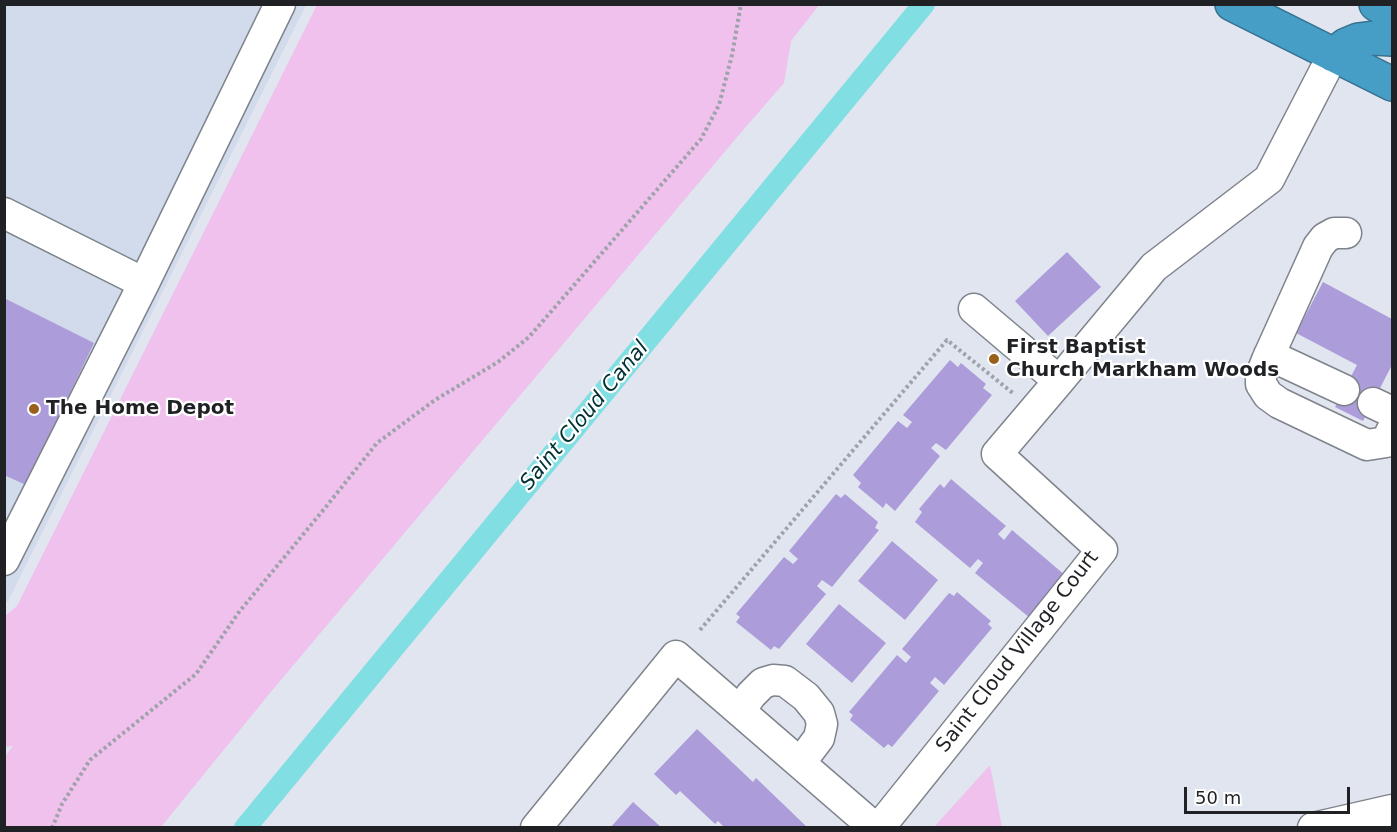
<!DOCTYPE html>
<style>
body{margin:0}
#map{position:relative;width:1397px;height:832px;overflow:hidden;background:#e0e5ef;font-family:"DejaVu Sans",sans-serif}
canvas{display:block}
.frame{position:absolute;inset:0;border:6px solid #1f2125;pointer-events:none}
.scale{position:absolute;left:1184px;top:787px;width:166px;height:27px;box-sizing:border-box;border:3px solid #1f2125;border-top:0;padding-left:8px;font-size:18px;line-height:21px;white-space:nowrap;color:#1f2125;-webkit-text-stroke:4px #fff;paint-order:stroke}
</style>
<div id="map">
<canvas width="1397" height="832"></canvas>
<div class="frame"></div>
<div class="scale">50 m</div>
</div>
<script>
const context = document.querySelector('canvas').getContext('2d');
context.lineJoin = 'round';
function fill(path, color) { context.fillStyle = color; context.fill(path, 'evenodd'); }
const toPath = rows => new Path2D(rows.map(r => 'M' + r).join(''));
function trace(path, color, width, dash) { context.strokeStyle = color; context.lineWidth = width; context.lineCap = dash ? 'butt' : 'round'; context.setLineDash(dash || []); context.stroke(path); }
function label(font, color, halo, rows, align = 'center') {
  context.font = font + ' "DejaVu Sans",sans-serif'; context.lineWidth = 4.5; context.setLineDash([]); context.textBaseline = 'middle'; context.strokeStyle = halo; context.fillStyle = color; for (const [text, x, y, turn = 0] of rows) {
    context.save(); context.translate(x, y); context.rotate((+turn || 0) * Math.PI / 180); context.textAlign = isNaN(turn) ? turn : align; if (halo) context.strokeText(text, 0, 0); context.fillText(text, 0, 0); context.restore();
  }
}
const built = toPath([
 [5,5,306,5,8,601,5,603]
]);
const green = toPath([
 [317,5,819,5,791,41,784,83,738,136,270,693,161,827,5,827,5,756,13,746,5,747,5,616,17,606],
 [990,765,1002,827,934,827]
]);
const canal = toPath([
 [245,828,924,4]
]);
const building = toPath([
 [1067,252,1101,287,1048,336,1015,301],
 [1323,282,1392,319,1392,365,1363,421,1335,407,1357,365,1296,333],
 [4,298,94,343,26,485,4,475],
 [950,360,958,367,961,363,986,384,983,388,992,395,946,450,936,443,931,448,940,456,895,511,886,503,883,508,858,487,861,483,853,475,898,421,907,428,912,422,903,415],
 [951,479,1006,526,998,534,1004,540,1012,530,1066,576,1030,618,975,573,983,563,978,559,970,568,915,522,922,512,919,509,940,484,944,488],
 [836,494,841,498,845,494,878,522,875,528,879,530,832,587,822,580,817,586,826,594,779,649,774,646,771,650,736,622,740,617,736,614,784,557,793,564,798,559,789,551],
 [892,541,938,580,905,620,858,581],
 [957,592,991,621,988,624,992,628,944,685,935,677,930,683,939,691,892,747,888,744,884,748,850,720,853,715,849,712,897,655,906,663,911,657,902,649,949,593,954,596],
 [839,604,886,643,852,683,806,644],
 [697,729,753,782,756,778,808,828,725,828,718,821,715,824,680,791,676,795,654,774],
 [633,802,662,828,610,828]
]);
const path = toPath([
 [700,630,947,340,1014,394],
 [52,828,62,804,90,760,196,674,239,612,325,508,377,443,435,400,498,362,529,337,701,139,719,105,732,55,741,4]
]);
const minor = toPath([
 [4,213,144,283,280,4],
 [1346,233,1334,233,1325,238,1318,247,1267,360,1261,375,1261,384,1268,395,1279,403,1367,445,1386,442,1392,430],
 [974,309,1059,381],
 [1269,355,1344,390],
 [1373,403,1392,412],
 [4,560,144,283],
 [740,711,751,695,763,683,773,680,785,681,806,697,819,713,822,724,819,738,800,763],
 [536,828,676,656,875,828],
 [879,828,1102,550,997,454,1059,381,1154,267,1269,179,1333,55],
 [1313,828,1392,810]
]);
const highway = toPath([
 [1232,4,1392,84],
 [1376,4,1392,13],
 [1333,55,1346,45,1358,40,1374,38,1392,39]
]);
const markers = [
 [994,359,6,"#995f1d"],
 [34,409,6,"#995f1d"]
];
const poiNames = [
 ["First Baptist",1006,348],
 ["Church Markham Woods",1006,371],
 ["The Home Depot",46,409]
];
const streetNames = [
 ["Saint Cloud Village Court",1018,652,-52]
];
const waterNames = [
 ["Saint Cloud Canal",585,416,-50]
];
fill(built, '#d2dbeb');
fill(green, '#efc1ec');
trace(canal, '#81dee2', 22);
fill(building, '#ac9dda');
trace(minor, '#7e838b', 33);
trace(highway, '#38728e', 36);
trace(path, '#9ea2aa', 4, [3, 3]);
trace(minor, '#fff', 30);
trace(highway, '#469ec7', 33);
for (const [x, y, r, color] of markers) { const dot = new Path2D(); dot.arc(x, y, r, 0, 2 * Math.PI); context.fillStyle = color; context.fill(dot); trace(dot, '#fff', 2); }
label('bold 20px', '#1f2125', '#fff', poiNames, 'left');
label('20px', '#1f2125', '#fff', streetNames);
label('italic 21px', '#013133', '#fff', waterNames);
</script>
